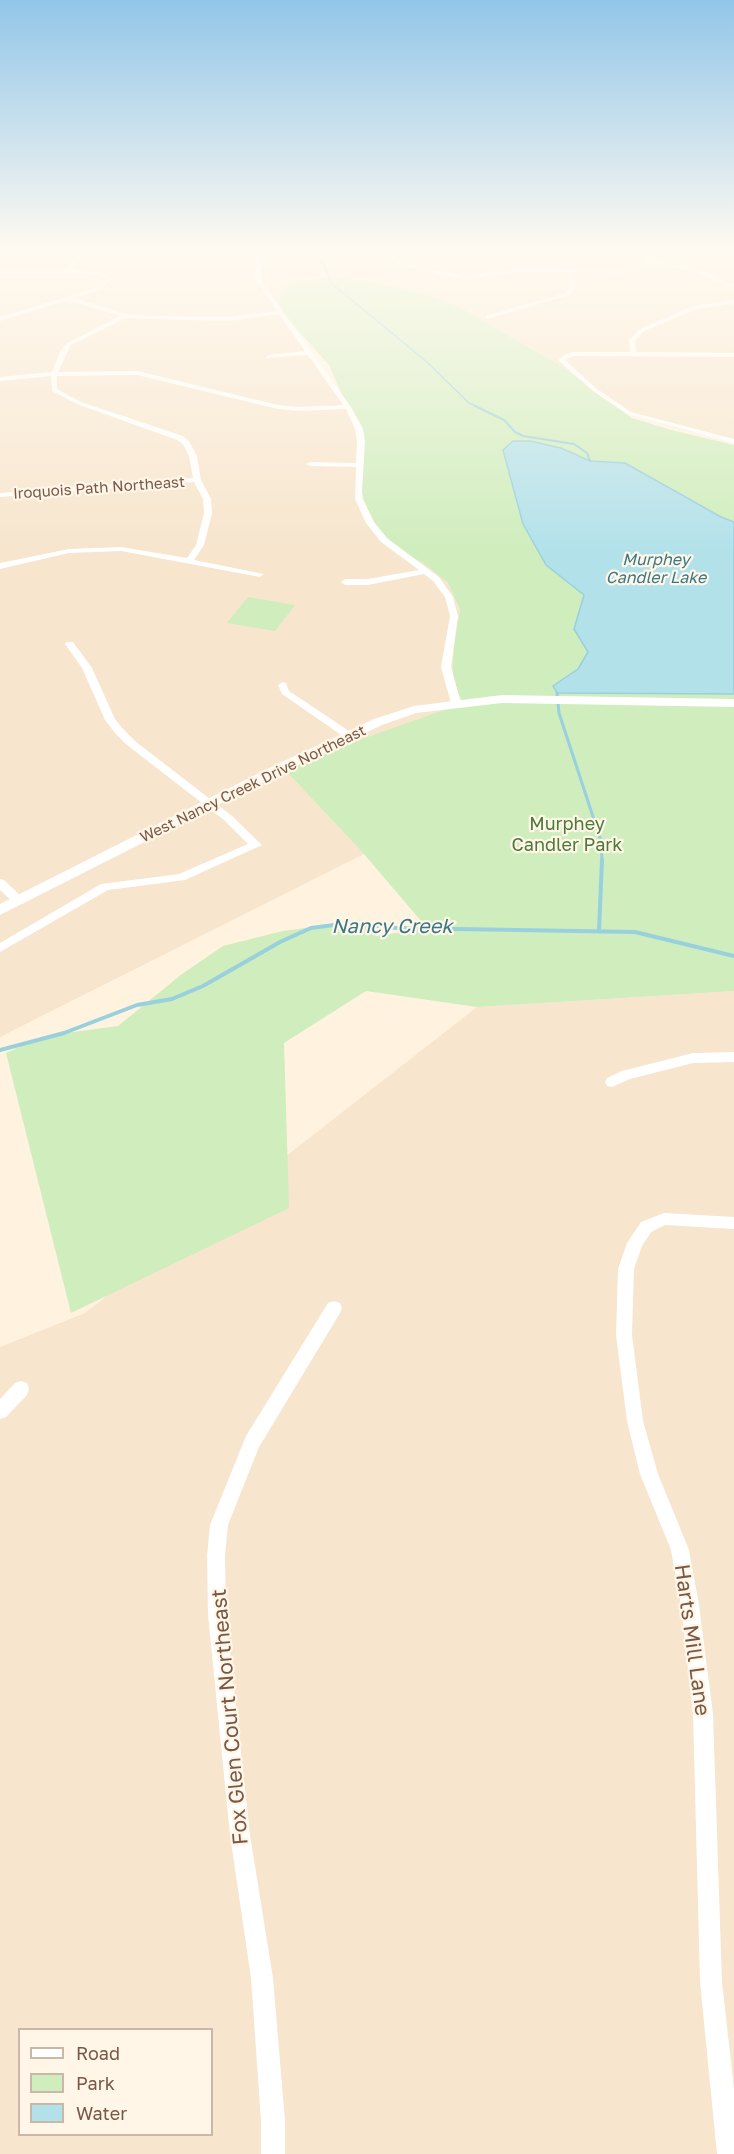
<!DOCTYPE html>
<style>
body{margin:0}
#map{position:relative;width:734px;height:2154px;overflow:hidden;background:#fff3e0;font-family:"Golos Text",sans-serif}
canvas{display:block}
.legend{position:absolute;left:18px;top:2028px;width:195px;height:108px;box-sizing:border-box;background:#fff6e8;border:2px solid #c9b7a7;margin:0;padding:8px 10px;list-style:none;font-size:18px;color:#785845}
.legend li{display:flex;align-items:center;gap:12px;height:30px}
.legend b{width:30px;border:2px solid #c9b7a7}
</style>
<div id="map">
<canvas width="734" height="2154"></canvas>
<ul class="legend">
<li><b style="height:8px;background:#fff"></b>Road</li>
<li><b style="height:16px;background:#cfedbd"></b>Park</li>
<li><b style="height:16px;background:#b2e1ea"></b>Water</li>
</ul>
</div>
<script>
const context = document.querySelector('canvas').getContext('2d');
context.lineJoin = 'round';
function fill(path, color) { context.fillStyle = color; context.fill(path, 'evenodd'); }
const toPath = rows => new Path2D(rows.map(r => 'M' + r).join(''));
function trace(path, color, width, dash) { context.strokeStyle = color; context.lineWidth = width; context.lineCap = dash ? 'butt' : 'round'; context.setLineDash(dash || []); context.stroke(path); }
function label(font, color, halo, rows, align = 'center') {
  context.font = font + ' "Golos Text",sans-serif'; context.lineWidth = 4.5; context.setLineDash([]); context.textBaseline = 'middle'; context.strokeStyle = halo; context.fillStyle = color; for (const [text, x, y, turn = 0] of rows) {
    context.save(); context.translate(x, y); context.rotate((+turn || 0) * Math.PI / 180); context.textAlign = isNaN(turn) ? turn : align; if (halo) context.strokeText(text, 0, 0); context.fillText(text, 0, 0); context.restore();
  }
}
const residential = toPath([
 [0,252,734,252,734,441,679,429,632,414,566,369,465,310,365,280,332,277,305,280,285,316,327,373,353,420,387,544,423,563,448,583,460,611,454,645,452,683,465,703,333,749,286,771,364,854,0,1037],
 [734,991,734,2154,0,2154,0,1347,85,1313,477,1007],
 [20,2030,212,2030,212,2134,20,2134]
]);
const green = toPath([
 [332,277,365,280,433,297,465,310,566,369,632,418,671,430,734,445,734,991,477,1007,366,991,284,1043,289,1208,71,1313,6,1053,44,1036,118,1026,182,974,223,946,283,931,350,922,371,925,377,936,427,928,364,854,286,771,333,749,464,703,452,683,454,645,460,610,448,583,423,563,387,544,365,513,361,494,361,451,353,420,329,365,285,316,279,301,288,285,305,280],
 [248,597,295,605,275,631,227,623]
]);
const water = toPath([
 [513,441,530,441,561,448,590,461,625,463,721,517,734,522,734,694,557,693,553,686,578,669,588,652,574,629,584,595,546,565,523,524,503,450,513,441]
]);
const streamFar3 = toPath([
 [303,252,324,264,331,283,427,362,469,403,478,407]
]);
const streamFar2 = toPath([
 [475,406,504,420,515,432,523,436,574,444,587,453,590,461]
]);
const streamFar1 = toPath([
 [557,693,559,713,601,841,602,861]
]);
const stream = toPath([
 [599,931,602,860],
 [0,1050,64,1033,137,1005,172,999,203,986,280,942,311,928,349,923,397,928,635,932,734,956]
]);
const minor = toPath([
 [82,252,88,252,72,269,105,274,111,280,96,291,74,298,126,314,150,316,228,317,277,311,255,279,256,257,261,256,261,279,265,286,351,407,363,429,365,441,362,491,363,499,374,522,387,538,439,577,453,597,458,616,451,667,461,703,459,705,451,703,441,667,450,616,445,597,433,581,424,574,368,585,345,585,341,582,345,579,368,579,419,570,381,542,366,523,355,499,356,467,310,466,306,464,310,462,356,463,357,441,355,429,346,409,298,411,278,409,137,375,57,376,57,389,81,402,183,436,189,441,197,456,201,480,211,499,212,513,204,545,194,560,264,574,260,577,121,551,69,553,0,569,0,563,69,549,121,547,187,558,196,545,204,513,203,499,194,482,0,497,0,493,193,478,189,456,183,444,177,440,77,404,52,391,51,376,0,381,0,377,52,372,60,352,67,343,120,316,68,300,0,321,0,317,92,289,105,280,101,276,80,273,0,273,0,269,66,269,82,252],
 [279,314,305,351,268,355,266,358,308,355,343,405,298,407,278,405,137,371,58,372,71,345,126,318,228,321,279,314],
 [390,252,396,252,398,259,404,263,464,276,514,268,620,269,644,264,649,257,647,252,653,252,655,257,652,261,700,269,722,281,734,284,734,288,718,283,696,271,650,264,648,266,620,273,573,272,575,286,570,295,487,319,485,316,566,293,569,286,567,272,514,272,464,280,400,265,393,261,390,252],
 [734,300,734,304,697,309,644,331,635,340,636,352,734,353,734,357,574,356,565,360,597,389,631,412,734,439,734,443,627,414,593,391,558,360,566,354,574,352,630,352,629,340,640,329,694,306,734,300],
 [67,642,73,642,92,668,115,719,123,729,135,741,232,816,262,845,185,880,108,890,0,952,0,943,101,884,179,874,248,844,224,820,127,745,115,733,105,720,82,668,65,644,67,642],
 [283,682,286,683,289,691,352,733,352,737,344,737,282,694,278,685,283,682],
 [0,879,4,880,23,898,25,901,23,904,15,904,0,890,0,879],
 [734,1052,734,1062,693,1063,630,1079,612,1087,607,1086,605,1082,607,1078,622,1071,693,1053,734,1052],
 [664,1213,734,1217,734,1229,665,1225,651,1232,642,1246,634,1269,632,1335,643,1421,658,1474,689,1550,699,1605,713,1714,722,1982,734,2089,734,2154,717,2154,700,1982,693,1714,681,1605,671,1550,640,1474,627,1421,616,1335,618,1269,627,1243,641,1222,664,1213],
 [334,1301,340,1303,342,1308,340,1313,259,1447,228,1525,225,1556,226,1615,250,1835,273,1978,285,2121,285,2154,261,2154,261,2121,251,1978,230,1835,208,1615,207,1556,210,1525,246,1436,328,1303,334,1301],
 [21,1381,27,1383,29,1389,27,1395,6,1417,0,1419,0,1399,15,1383,21,1381]
]);
const tertiary = toPath([
 [502,695,734,699,734,707,502,703,416,713,382,725,277,775,0,915,0,904,267,769,374,719,414,706,502,695]
]);
const farStreetnames = [
 ["Iroquois Path Northeast",99,488,-4],
 ["West Nancy Creek Drive Northeast",253,784,-26]
];
const farWaternames = [
 ["Murphey",656,560],
 ["Candler Lake",656,578]
];
const parkNames = [
 ["Murphey",567,824],
 ["Candler Park",567,845]
];
const waterNames = [
 ["Nancy Creek",392,927]
];
const nearStreetnames = [
 ["Harts Mill Lane",692,1640,82],
 ["Fox Glen Court Northeast",230,1717,-95]
];
fill(residential, '#f7e5cd');
fill(green, '#cfedbd');
fill(water, '#b2e1ea');
trace(water, '#98d0dd', 1.5);
trace(streamFar3, '#98d0dd', 1.5);
trace(streamFar2, '#98d0dd', 2);
trace(streamFar1, '#98d0dd', 3);
trace(stream, '#98d0dd', 4);
fill(minor, '#fff');
fill(tertiary, '#fff');
const sky = context.createLinearGradient(0, 0, 0, 554);
sky.addColorStop(0, '#92c6e9');
sky.addColorStop(0.45, '#fffaf1');
sky.addColorStop(1, '#fffaf100');
context.fillStyle = sky;
context.fillRect(0, 0, 734, 554);
label('15px', '#785845', '#fff6e8', farStreetnames);
label('italic 16px', '#397887', '#fff6e8', farWaternames);
label('18px', '#4b7939', '#fff6e8', parkNames);
label('italic 20px', '#397887', '#fff6e8', waterNames);
label('21px', '#785845', '#fff6e8', nearStreetnames);
</script>
